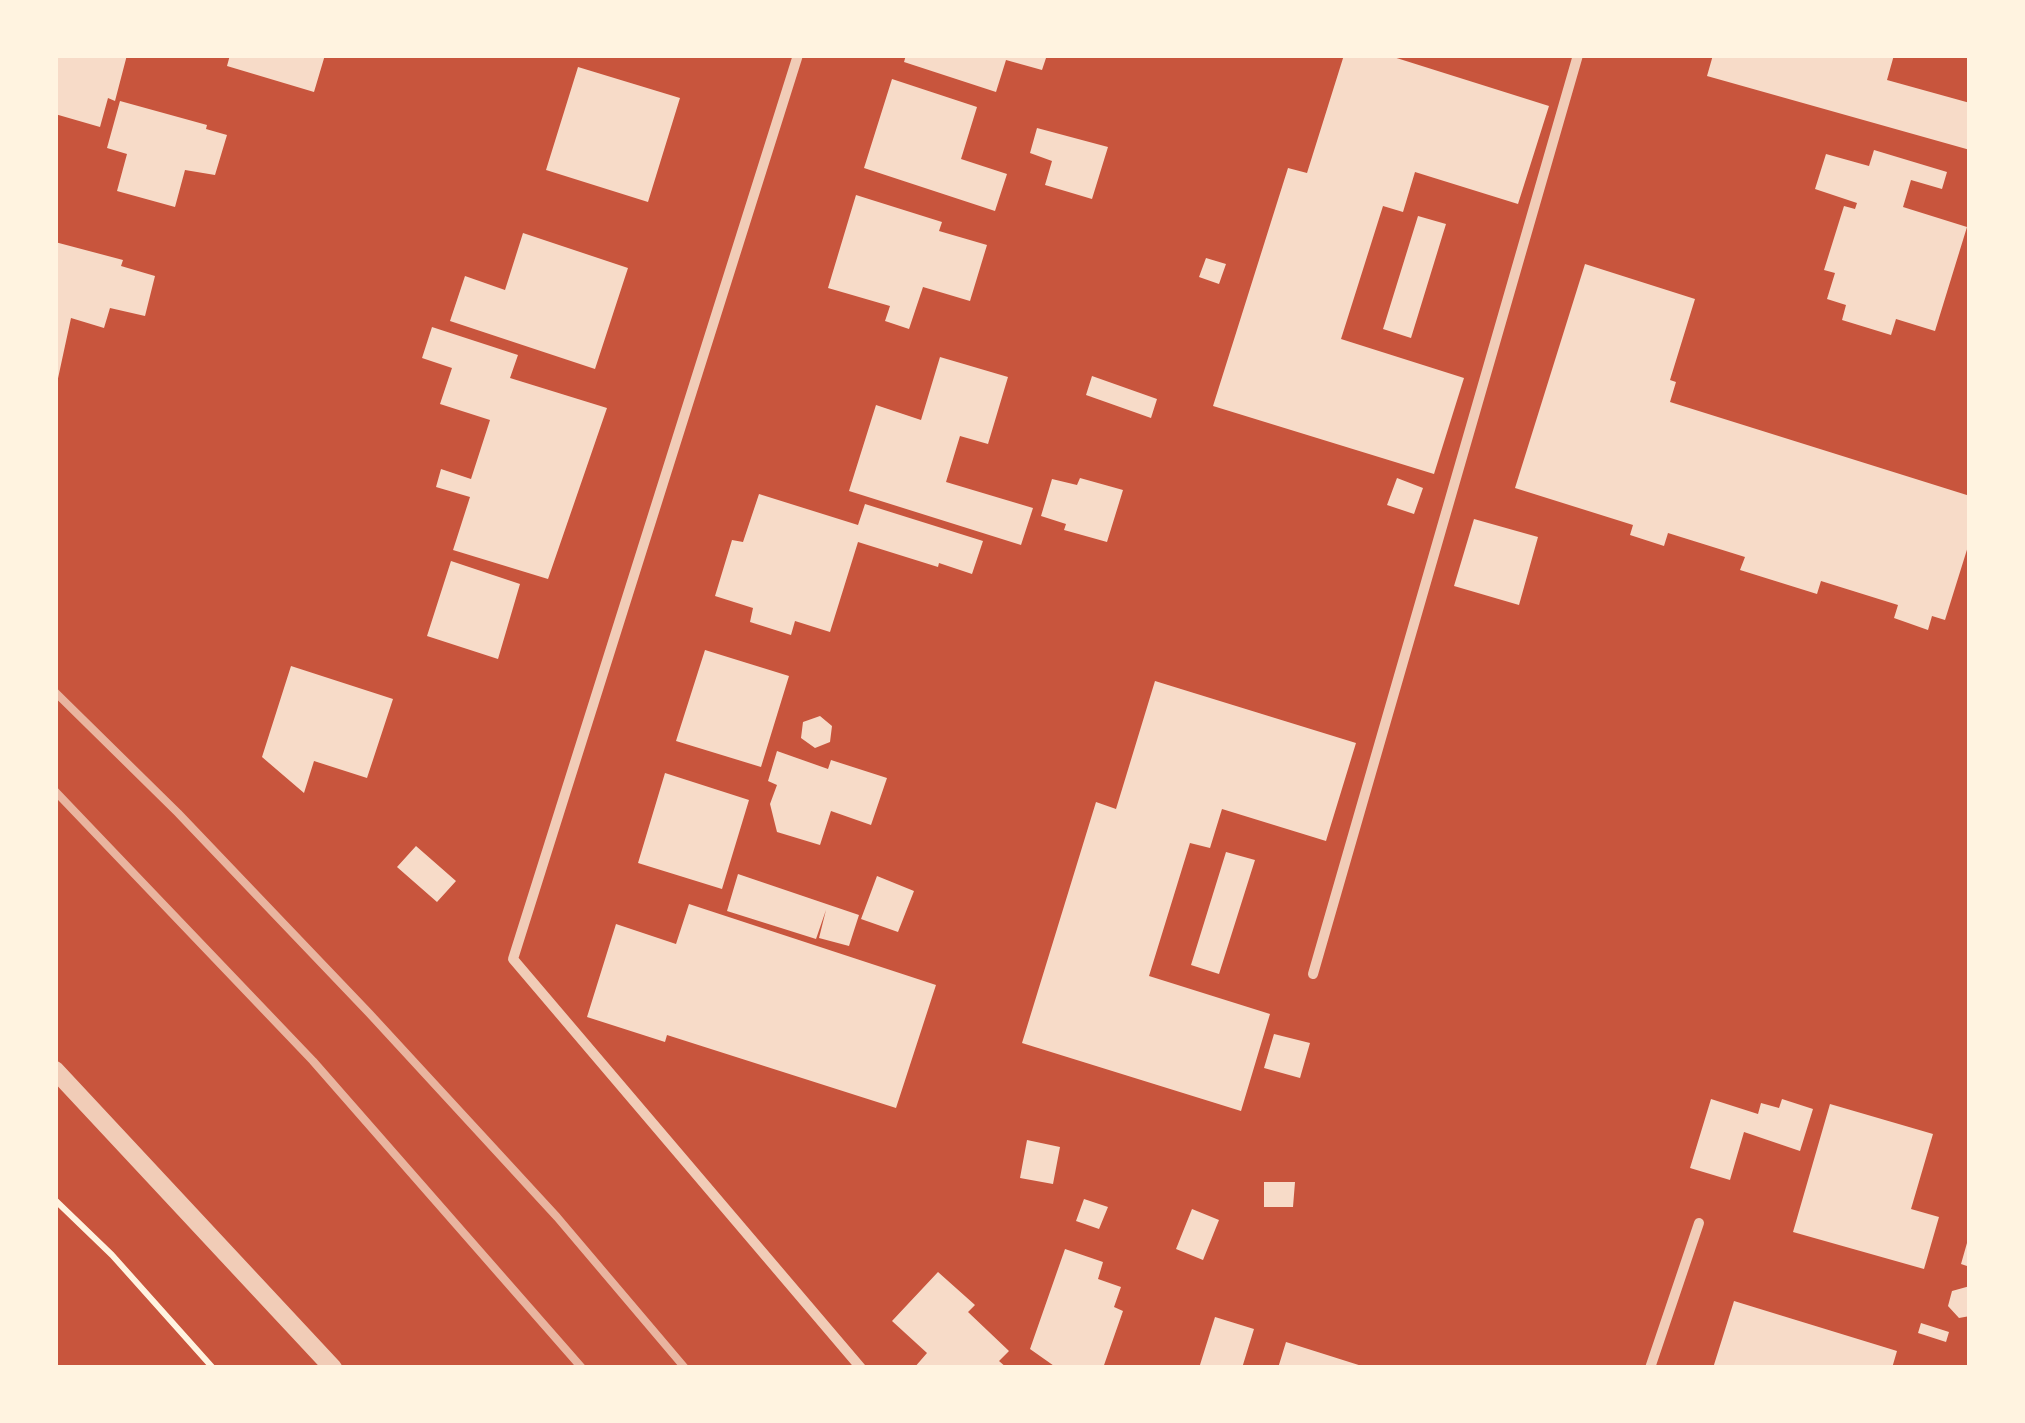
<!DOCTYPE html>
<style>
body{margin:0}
#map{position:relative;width:2025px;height:1423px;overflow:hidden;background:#c8553d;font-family:"Asap Condensed",sans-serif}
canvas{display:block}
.frame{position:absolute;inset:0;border:58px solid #fff3e0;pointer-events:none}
</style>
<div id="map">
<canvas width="2025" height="1423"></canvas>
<div class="frame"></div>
</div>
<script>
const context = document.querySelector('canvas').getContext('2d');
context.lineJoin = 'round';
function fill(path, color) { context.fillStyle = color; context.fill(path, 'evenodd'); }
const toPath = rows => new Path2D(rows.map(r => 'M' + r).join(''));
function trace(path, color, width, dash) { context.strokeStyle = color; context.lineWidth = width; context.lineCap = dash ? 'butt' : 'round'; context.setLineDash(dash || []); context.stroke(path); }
const building = toPath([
 [55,55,127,55,115,101,108,98,100,127,55,114],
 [230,55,325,55,314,92,227,66],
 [906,55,1047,55,1042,70,1006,60,996,92,904,62],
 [1344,55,1387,55,1549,106,1518,204,1415,172,1403,212,1383,206,1341,339,1464,378,1434,474,1213,406,1288,168,1307,173],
 [1713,55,1894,55,1887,80,1970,103,1970,150,1707,76],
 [578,67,680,98,648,202,546,170],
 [892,79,977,107,961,159,1007,174,995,211,864,168],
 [120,101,207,125,206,129,227,135,215,175,185,170,175,207,117,191,127,154,107,148],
 [1037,128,1108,147,1092,199,1045,185,1052,161,1030,153],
 [1874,150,1947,172,1942,189,1911,180,1903,207,1967,227,1935,331,1896,319,1891,335,1842,320,1846,305,1827,299,1835,273,1824,270,1844,206,1855,209,1857,203,1815,189,1826,154,1869,166],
 [856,195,942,222,939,231,987,245,970,301,923,287,909,329,885,321,890,306,828,288],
 [1418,216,1446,224,1411,338,1383,329],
 [523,233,628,268,595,369,450,321,465,276,505,290],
 [55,242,123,260,121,266,155,276,145,316,110,308,104,328,71,318,57,383],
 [1206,258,1226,264,1219,284,1199,277],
 [1585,264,1695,299,1670,380,1676,382,1670,402,1970,496,1970,540,1945,620,1932,616,1928,630,1894,618,1898,605,1821,581,1817,594,1740,570,1745,557,1668,533,1664,546,1630,535,1633,525,1515,488],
 [432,327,518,355,510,378,607,408,548,579,453,550,470,497,436,487,441,469,471,479,490,420,440,404,452,368,422,358],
 [940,357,1008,377,988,444,960,436,946,482,1033,508,1021,545,849,491,876,405,921,420],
 [1092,376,1157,399,1151,418,1086,395],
 [1080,478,1123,490,1107,542,1064,530,1066,524,1041,516,1052,479,1077,485],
 [1397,478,1423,488,1414,514,1387,505],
 [759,494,858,525,865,504,983,541,972,574,939,563,938,567,858,542,830,632,795,621,791,635,750,622,753,608,715,596,732,540,743,542],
 [1474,519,1538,537,1519,605,1454,586],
 [451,561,520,584,498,659,427,636],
 [705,650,789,676,761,767,676,741],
 [291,666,393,699,367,778,314,761,304,793,262,757],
 [1155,681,1356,743,1326,841,1222,809,1210,848,1190,843,1149,976,1270,1014,1241,1111,1022,1043,1096,802,1116,809],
 [820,716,832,726,830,742,815,748,801,738,803,722],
 [777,751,828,769,831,760,887,778,871,825,831,811,820,845,777,832,770,804,777,785,768,781],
 [665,773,749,800,722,889,638,863],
 [416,846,456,881,437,902,397,867],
 [1226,852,1255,860,1219,974,1191,965],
 [738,874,859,915,849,946,819,938,826,910,816,939,727,911],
 [877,876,914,891,898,932,861,919],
 [689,904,936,985,896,1108,667,1035,665,1042,587,1017,616,924,676,944],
 [1274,1034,1310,1043,1300,1078,1264,1068],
 [1711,1099,1758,1114,1761,1103,1779,1108,1782,1099,1813,1109,1800,1151,1744,1132,1730,1180,1690,1168],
 [1830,1104,1933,1134,1911,1209,1939,1217,1924,1269,1793,1232],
 [1027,1140,1060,1147,1053,1184,1020,1178],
 [1264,1182,1295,1182,1293,1207,1264,1207],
 [1084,1199,1108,1207,1099,1229,1076,1221],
 [1192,1209,1219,1220,1203,1260,1176,1249],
 [1969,1236,1970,1236,1970,1267,1961,1264],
 [1065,1249,1103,1262,1098,1279,1121,1287,1114,1307,1123,1311,1103,1368,1057,1368,1030,1349],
 [938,1272,975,1305,968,1312,1009,1351,999,1361,1007,1368,914,1368,927,1353,892,1321],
 [1970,1286,1970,1316,1959,1318,1948,1306,1952,1291],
 [1734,1301,1897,1351,1892,1368,1713,1368],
 [1215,1317,1254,1329,1242,1368,1199,1368],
 [1921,1323,1949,1332,1946,1342,1918,1333],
 [1286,1342,1365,1367,1365,1368,1278,1368]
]);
const path = toPath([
 [55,1200,112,1255,213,1368]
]);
const minor = toPath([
 [798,55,513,959,861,1368],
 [1313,974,1578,55],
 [1650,1368,1699,1223]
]);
const tertiary = toPath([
 [55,1070,333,1368]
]);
const rail = toPath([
 [55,692,178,813,369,1013,557,1217,685,1368],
 [55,791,313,1061,582,1368]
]);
fill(building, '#f7dbc8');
trace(path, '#fff3e0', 6);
trace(minor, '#f1ccb7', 10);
trace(tertiary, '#f1ccb7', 18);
trace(rail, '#e9b49f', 8);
</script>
